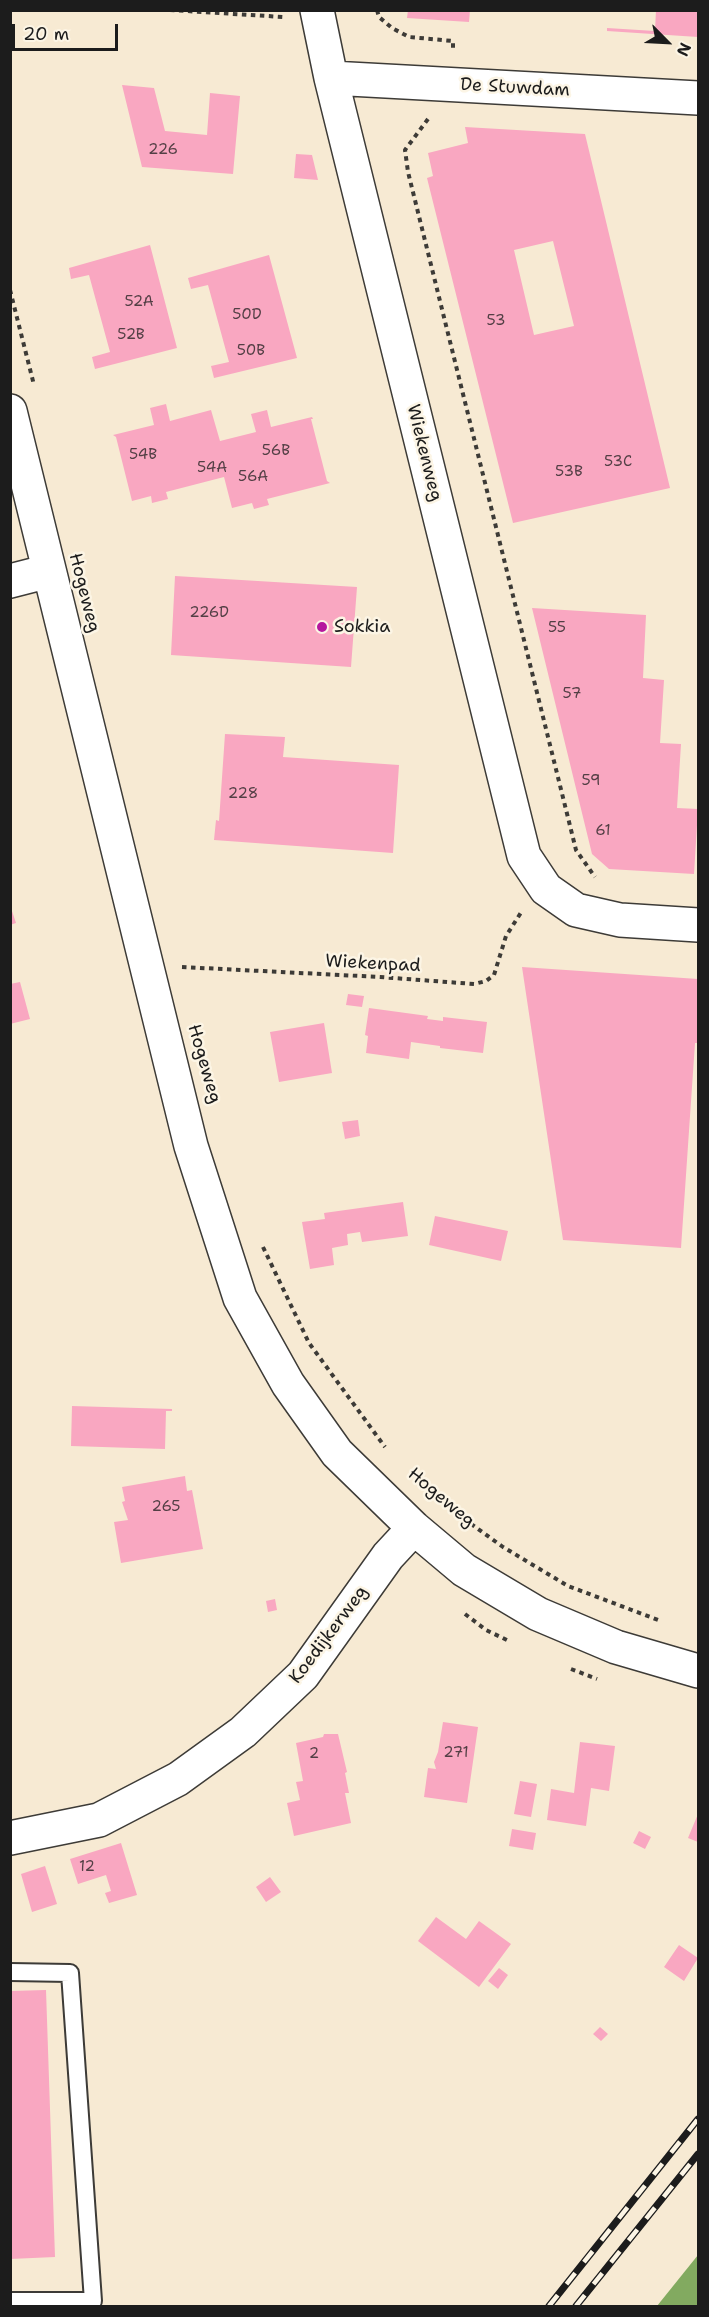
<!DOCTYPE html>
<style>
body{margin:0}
#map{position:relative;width:709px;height:2317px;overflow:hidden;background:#f7ead3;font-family:"Shantell Sans",sans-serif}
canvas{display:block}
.frame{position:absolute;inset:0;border:12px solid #1c1c1c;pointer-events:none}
.north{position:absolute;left:637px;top:12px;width:60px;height:60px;-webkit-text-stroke:4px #fcf5e5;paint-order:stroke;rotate:114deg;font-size:16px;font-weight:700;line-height:24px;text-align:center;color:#1c1c1c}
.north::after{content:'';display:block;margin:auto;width:21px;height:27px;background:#1c1c1c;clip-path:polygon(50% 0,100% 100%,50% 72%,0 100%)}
.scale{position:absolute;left:12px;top:24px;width:106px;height:27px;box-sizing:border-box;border:3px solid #1c1c1c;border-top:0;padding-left:8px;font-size:18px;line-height:21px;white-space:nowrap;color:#1c1c1c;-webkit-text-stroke:4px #fcf5e5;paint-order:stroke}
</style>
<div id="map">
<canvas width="709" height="2317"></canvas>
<div class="frame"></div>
<div class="north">N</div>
<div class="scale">20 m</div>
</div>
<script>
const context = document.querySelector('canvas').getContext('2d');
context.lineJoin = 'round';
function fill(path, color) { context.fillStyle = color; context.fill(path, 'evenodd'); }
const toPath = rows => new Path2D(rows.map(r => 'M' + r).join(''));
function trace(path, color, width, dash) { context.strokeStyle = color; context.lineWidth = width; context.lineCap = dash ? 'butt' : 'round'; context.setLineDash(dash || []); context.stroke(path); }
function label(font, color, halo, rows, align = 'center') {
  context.font = font + ' "Shantell Sans",sans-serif'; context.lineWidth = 5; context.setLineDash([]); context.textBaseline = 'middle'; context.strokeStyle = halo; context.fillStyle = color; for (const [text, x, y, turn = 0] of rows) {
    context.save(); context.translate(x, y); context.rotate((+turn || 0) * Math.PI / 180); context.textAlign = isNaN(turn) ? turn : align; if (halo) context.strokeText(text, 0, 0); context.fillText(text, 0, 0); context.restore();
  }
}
const forest = toPath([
 [698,2255,698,2306,657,2306]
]);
const building = toPath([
 [408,10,470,10,469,22,407,18],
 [656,10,698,10,698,37,607,31,607,28,655,31],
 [122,85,154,88,165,131,207,135,210,93,240,96,233,174,142,167],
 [465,127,585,134,670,488,513,523,427,178,433,176,428,153,468,143],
 [553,241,574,326,534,335,514,250],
 [296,154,312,155,318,180,294,178],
 [150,245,177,348,95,369,92,357,110,352,89,275,71,279,69,268],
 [269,255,297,358,214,378,211,366,229,362,208,285,191,289,188,278],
 [166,404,170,421,211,410,220,441,256,432,251,414,267,410,271,427,312,417,313,419,311,419,327,481,330,483,267,499,269,505,254,509,252,503,232,508,224,477,166,492,168,499,152,503,151,496,132,501,116,437,113,435,154,425,150,408],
 [175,576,357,587,351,667,171,655],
 [532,608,646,615,643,678,664,680,660,743,681,744,677,808,698,809,694,874,609,869,592,854],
 [225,734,285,737,283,757,399,765,393,853,214,840,216,820,219,821],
 [10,905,16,923,10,925],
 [522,967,698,979,698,1043,695,1043,681,1248,563,1240],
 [20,982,30,1019,10,1024,10,984],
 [348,994,364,996,362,1007,346,1005],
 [369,1008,428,1016,427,1019,443,1021,443,1017,487,1022,483,1053,440,1048,440,1046,411,1042,409,1059,366,1053,368,1036,365,1035],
 [324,1023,332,1073,279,1082,270,1032],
 [358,1120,360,1136,345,1139,342,1122],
 [403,1202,408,1236,362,1242,360,1232,347,1234,348,1245,332,1248,334,1265,310,1269,302,1222,325,1219,324,1213],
 [435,1216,508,1231,501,1261,429,1245],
 [72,1406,172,1409,172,1411,166,1411,165,1449,71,1446],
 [185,1476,187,1491,192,1490,203,1549,121,1563,114,1522,128,1520,122,1502,125,1501,122,1487],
 [275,1599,277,1610,268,1612,266,1601],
 [443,1722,478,1727,467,1803,424,1797,428,1768,436,1769,434,1762,438,1752],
 [324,1734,338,1734,347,1772,345,1773,349,1793,345,1793,351,1823,294,1836,287,1803,300,1800,296,1782,303,1781,296,1743,323,1737],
 [580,1742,615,1746,609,1791,591,1788,586,1826,547,1820,551,1789,574,1793],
 [520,1781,537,1784,531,1817,514,1814],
 [698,1814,698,1842,688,1838],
 [512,1829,536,1833,533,1850,509,1846],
 [639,1831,651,1837,645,1849,633,1843],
 [121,1843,137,1895,109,1903,105,1893,111,1891,106,1875,78,1884,70,1859],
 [45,1866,57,1904,32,1912,21,1874],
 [270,1877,281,1892,266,1902,256,1887],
 [436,1917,466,1939,479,1921,511,1944,479,1987,418,1941],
 [679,1945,698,1958,684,1981,664,1967],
 [499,1968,508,1975,498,1989,488,1981],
 [46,1990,55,2257,10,2259,10,1991],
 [600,2027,608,2034,601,2041,593,2034]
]);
const path = toPath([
 [170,10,283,17],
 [377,10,379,17,392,28,409,37,453,41,453,50],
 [428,119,405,150,408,172,576,850,595,877],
 [10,290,34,385],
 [182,967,380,977,474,984,486,981,494,975,506,936,522,911],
 [263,1247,309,1343,385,1447],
 [449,1508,503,1547,568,1586,661,1621],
 [465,1614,486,1630,509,1641],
 [571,1669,597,1679]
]);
const lane = toPath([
 [10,1972,70,1973,93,2301,10,2301]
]);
const street = toPath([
 [317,10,331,78,524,856,546,889,576,910,620,920,698,925],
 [331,78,698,98],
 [10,411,191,1146,240,1298,288,1384,337,1453,414,1528,464,1570,538,1614,616,1647,698,1671],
 [10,581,49,571],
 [10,1838,99,1820,178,1779,243,1732,303,1675,388,1556,414,1528]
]);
const rail = toPath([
 [549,2306,698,2119],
 [576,2306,698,2154]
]);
const markers = [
 [322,627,6,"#b5179e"]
];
const numberNames = [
 ["226",163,150],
 ["52A",139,302],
 ["50D",247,315],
 ["53",496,321],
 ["52B",131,335],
 ["50B",251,351],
 ["56B",276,451],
 ["54B",143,455],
 ["53C",618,462],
 ["54A",212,468],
 ["53B",569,472],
 ["56A",253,477],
 ["226D",209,613],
 ["55",557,628],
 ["57",572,694],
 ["59",591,781],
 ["228",243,794],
 ["61",603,831],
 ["265",166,1507],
 ["271",456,1753],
 ["2",314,1754],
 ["12",87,1867]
];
const streetNames = [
 ["De Stuwdam",515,88,3],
 ["Wiekenweg",424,453,76],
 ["Hogeweg",84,593,76],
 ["Wiekenpad",373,964,3],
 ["Hogeweg",204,1064,74],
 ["Hogeweg",441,1498,40],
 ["Koedijkerweg",329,1635,-53]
];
const poiNames = [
 ["Sokkia",334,627]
];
fill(forest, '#82aa60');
fill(building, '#f9a7c1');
trace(lane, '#3d3b37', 20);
trace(street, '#3d3b37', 36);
trace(path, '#3d3b37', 4, [4.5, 4.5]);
trace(lane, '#fff', 16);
trace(street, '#fff', 33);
trace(rail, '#1c1c1c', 7);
trace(rail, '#fcf5e5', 4.5, [14]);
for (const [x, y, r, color] of markers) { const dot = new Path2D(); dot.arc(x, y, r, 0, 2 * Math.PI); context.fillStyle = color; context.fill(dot); trace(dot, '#fcf5e5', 2); }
label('15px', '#533f45', null, numberNames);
label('18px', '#1c1c1c', '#fcf5e5', streetNames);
label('18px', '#1c1c1c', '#fcf5e5', poiNames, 'left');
</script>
